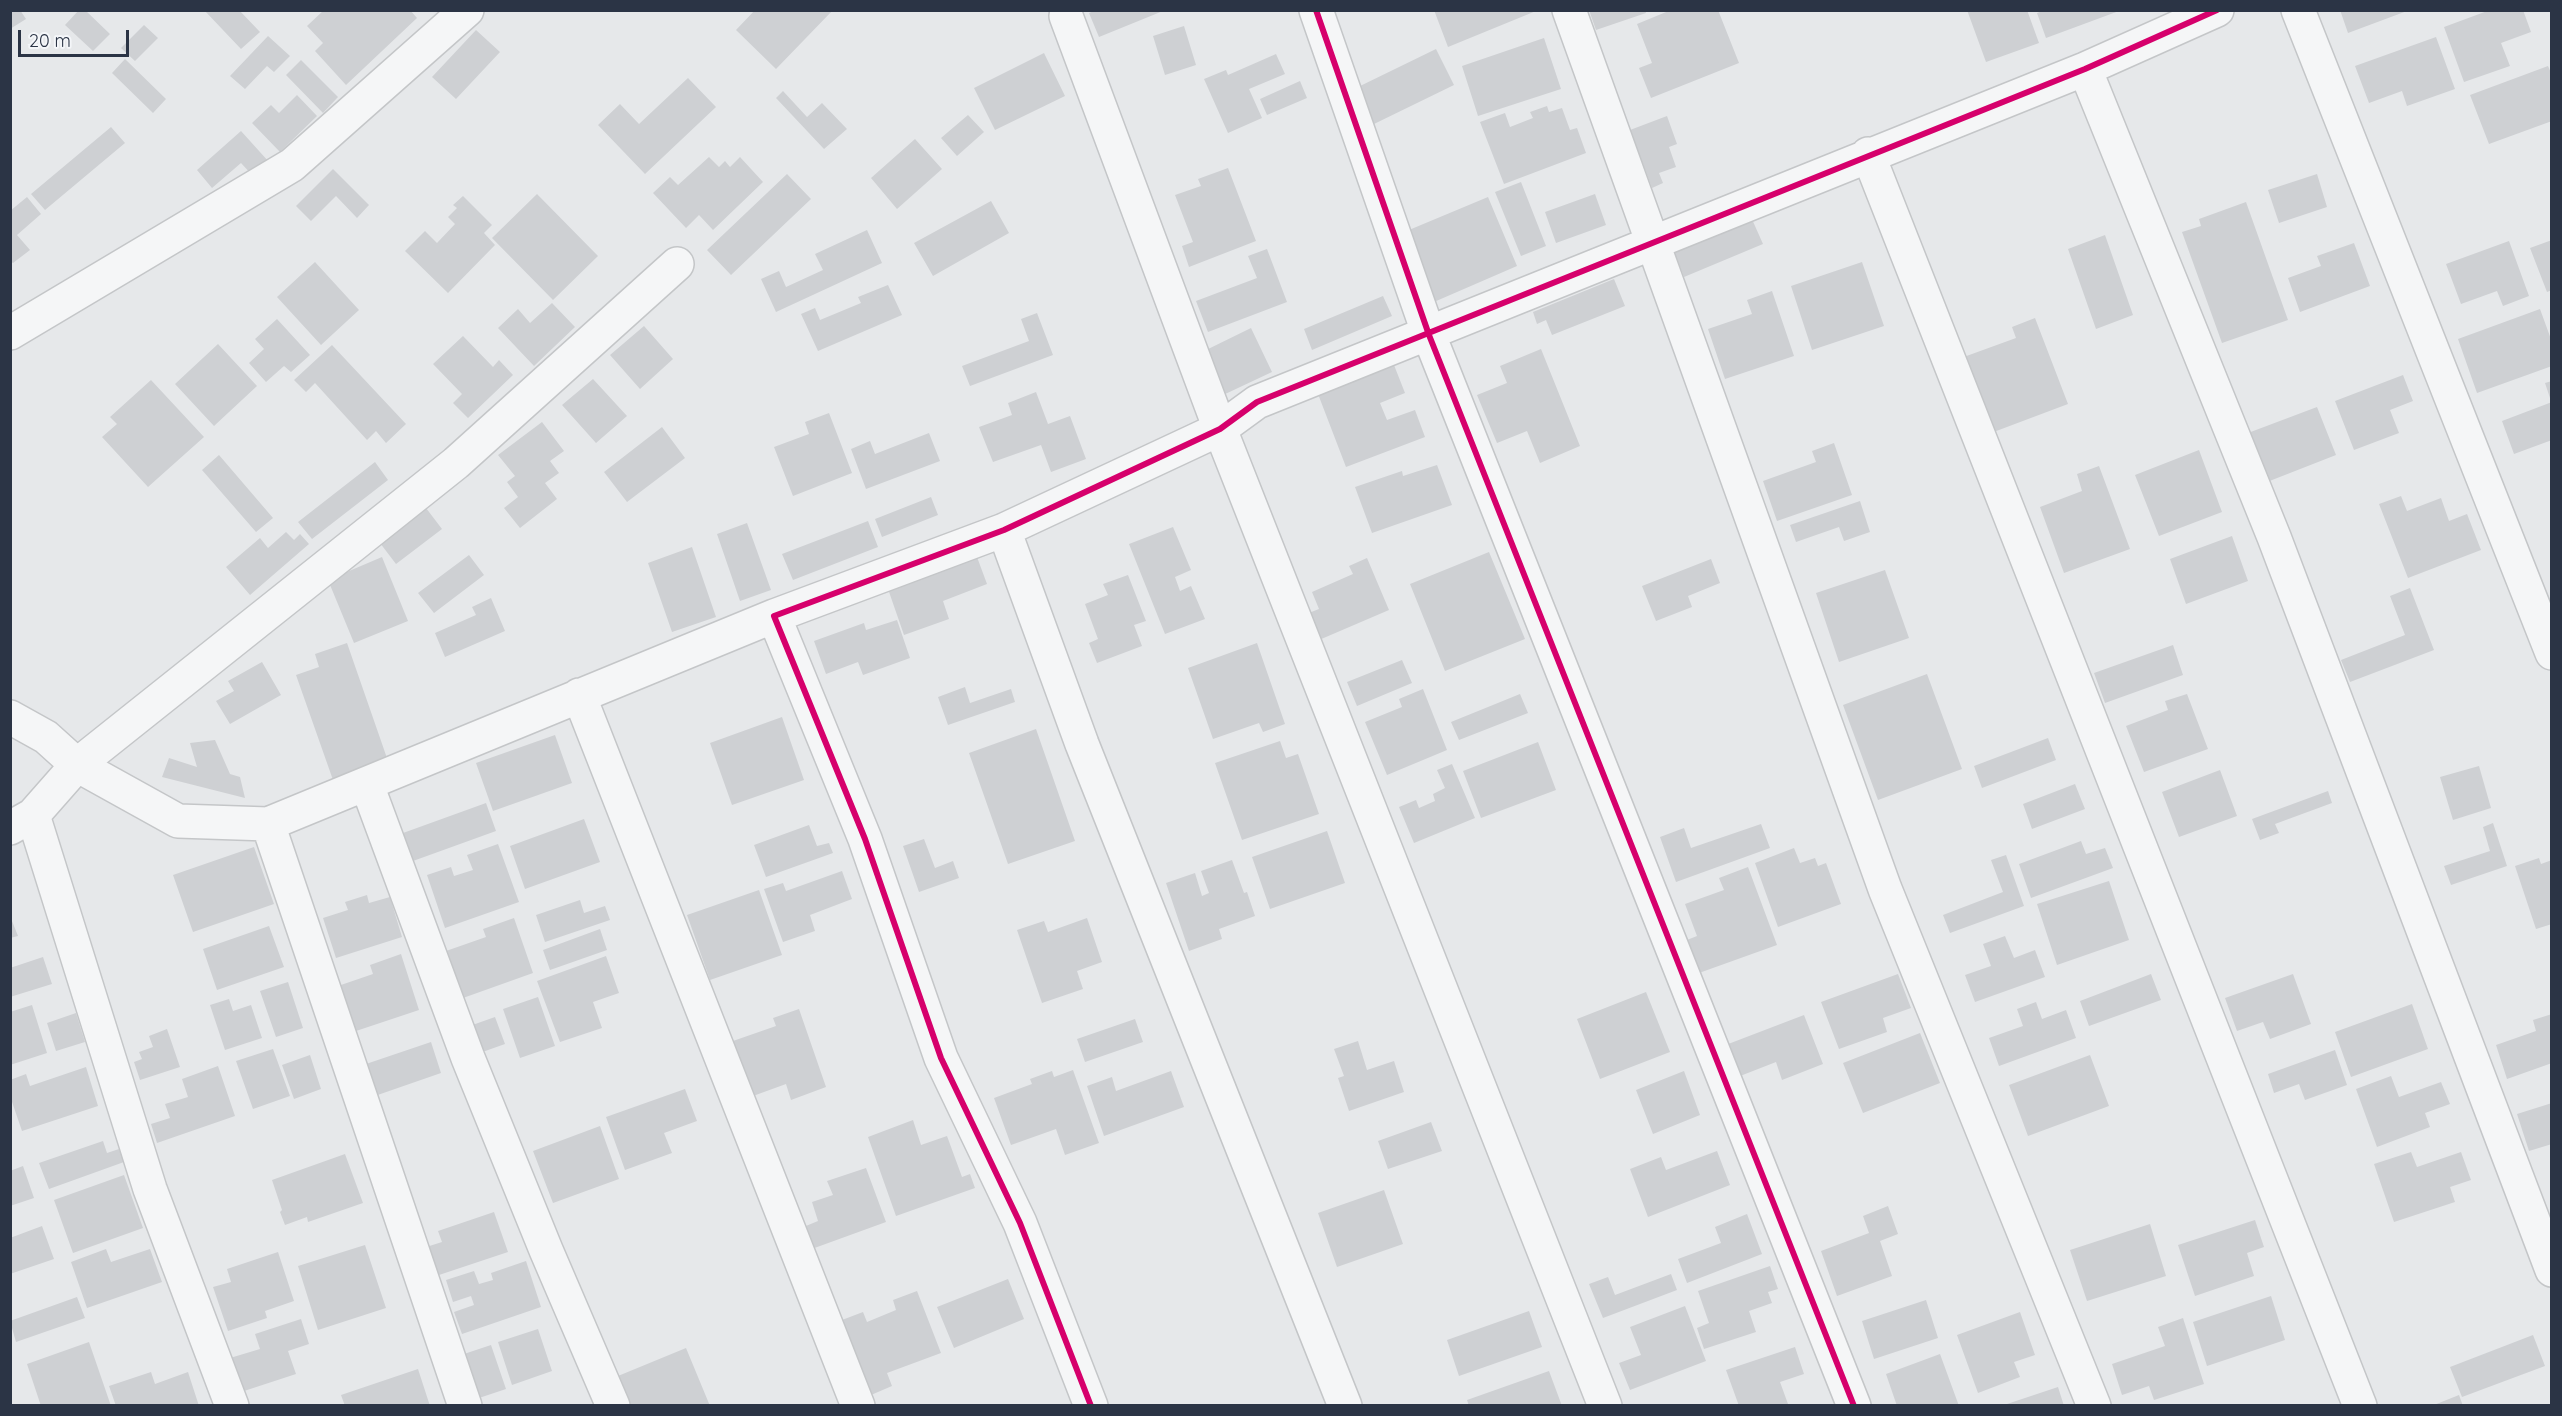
<!DOCTYPE html>
<style>
body{margin:0}
#map{position:relative;width:2562px;height:1416px;overflow:hidden;background:#e6e8ea;font-family:Quicksand,sans-serif}
canvas{display:block}
.frame{position:absolute;inset:0;border:12px solid #2b3445;pointer-events:none}
.scale{position:absolute;left:18px;top:30px;width:111px;height:27px;box-sizing:border-box;border:3px solid #2b3445;border-top:0;padding-left:8px;font-size:18px;line-height:21px;white-space:nowrap;color:#2b3445;-webkit-text-stroke:4px #f4f6f9;paint-order:stroke}
</style>
<div id="map">
<canvas width="2562" height="1416"></canvas>
<div class="frame"></div>
<div class="scale">20 m</div>
</div>
<script>
const context = document.querySelector('canvas').getContext('2d');
context.lineJoin = 'round';
function fill(path, color) { context.fillStyle = color; context.fill(path, 'evenodd'); }
const toPath = rows => new Path2D(rows.map(r => 'M' + r).join(''));
function trace(path, color, width, dash) { context.strokeStyle = color; context.lineWidth = width; context.lineCap = dash ? 'butt' : 'round'; context.setLineDash(dash || []); context.stroke(path); }
const building = toPath([
 [10,10,20,10,26,19,10,29],
 [79,10,85,10,110,34,93,51,65,25],
 [204,10,239,10,260,32,241,49],
 [324,10,410,10,417,18,346,85,315,51,323,43,307,26],
 [755,10,833,10,776,69,736,30],
 [1096,10,1163,10,1163,11,1099,37,1089,13],
 [1434,10,1536,10,1536,11,1448,47],
 [1589,10,1645,10,1646,13,1596,30],
 [1671,10,1718,10,1739,63,1651,98,1639,68,1652,63,1637,24],
 [1967,10,2027,10,2039,43,1986,62],
 [2045,10,2119,10,2119,11,2046,38,2037,13],
 [2340,10,2407,10,2407,11,2348,33],
 [2490,10,2523,10,2531,32,2501,43,2510,66,2464,82,2444,27],
 [144,25,158,38,135,61,121,48],
 [1184,26,1196,65,1165,75,1153,36],
 [476,30,500,52,456,99,432,77],
 [268,36,290,56,274,72,267,66,245,89,230,76],
 [2436,37,2455,89,2407,106,2402,91,2369,103,2355,66],
 [1544,38,1561,89,1478,116,1462,66],
 [1436,49,1454,85,1374,124,1356,88],
 [1044,53,1065,96,995,130,974,88],
 [1276,54,1285,74,1249,89,1262,118,1228,133,1204,79,1226,70,1228,75],
 [125,59,166,99,153,113,112,73],
 [301,60,338,97,323,113,286,75],
 [2548,66,2552,75,2552,121,2489,144,2470,95],
 [688,78,716,107,645,174,598,125,620,104,639,124],
 [1300,81,1307,98,1267,115,1260,99],
 [783,91,807,117,822,103,847,129,824,149,776,98],
 [297,95,317,116,280,152,252,123,271,105,279,113],
 [1547,106,1549,112,1562,108,1570,130,1577,128,1586,153,1504,184,1480,122,1505,113,1510,127,1533,118,1530,112],
 [968,115,984,132,957,156,941,138],
 [1667,116,1677,144,1669,147,1676,167,1659,173,1663,183,1652,188,1630,130],
 [111,127,125,143,45,210,31,194],
 [241,131,269,162,253,176,241,163,212,188,197,170],
 [915,139,942,169,897,209,871,178],
 [709,157,719,167,725,161,730,167,740,157,763,182,713,230,699,215,686,228,653,193,670,177,678,185],
 [1228,168,1256,241,1189,267,1182,246,1193,242,1175,195,1201,186,1198,179],
 [333,169,369,205,357,218,336,196,311,221,296,206],
 [787,174,811,199,731,275,707,250],
 [2317,174,2327,207,2279,223,2268,190],
 [1521,182,1546,246,1521,256,1495,192],
 [537,194,598,256,553,300,492,238],
 [1595,194,1606,225,1556,243,1545,212],
 [463,196,492,225,484,233,495,245,448,293,405,251,425,231,437,243,455,224,448,217,457,208,453,205],
 [27,197,41,214,17,235,30,250,13,263,10,261,10,211],
 [1488,197,1517,266,1427,305,1397,235],
 [991,201,1009,233,933,276,914,243],
 [2246,202,2288,320,2222,343,2182,232,2201,226,2199,219],
 [1751,217,1763,244,1684,277,1673,249],
 [867,230,882,263,776,312,761,279,779,271,786,287,823,270,815,254],
 [2105,235,2133,315,2096,329,2068,249],
 [2552,240,2552,290,2547,292,2530,248],
 [2509,241,2529,296,2503,306,2497,291,2461,304,2446,264],
 [2354,243,2370,286,2300,312,2288,278,2321,266,2317,256],
 [1267,249,1287,302,1208,332,1196,301,1257,278,1248,256],
 [315,262,359,310,321,345,277,297],
 [1862,262,1884,326,1812,350,1791,286],
 [1614,279,1625,306,1552,335,1546,320,1537,324,1533,312],
 [888,285,902,315,818,351,801,314,815,308,820,320,861,303,858,297],
 [1772,291,1794,356,1725,379,1708,329,1752,314,1747,300],
 [1383,296,1392,316,1312,350,1304,329],
 [552,303,575,327,534,366,498,328,518,309,530,323],
 [2540,309,2552,342,2552,366,2477,393,2458,339],
 [1037,313,1053,355,970,386,962,366,1029,341,1021,319],
 [2035,318,2068,404,1991,433,1961,358,2016,338,2012,327],
 [277,319,310,355,291,372,284,366,266,382,249,363,264,349,255,339],
 [644,326,673,359,640,389,610,355],
 [1251,328,1272,372,1221,396,1200,353],
 [463,336,493,367,499,360,513,375,468,418,453,403,462,394,433,364],
 [218,344,257,386,214,426,175,384],
 [332,345,406,424,386,443,376,431,367,440,315,383,306,392,294,380],
 [1541,349,1580,446,1540,463,1527,431,1497,443,1477,395,1507,383,1500,366],
 [1394,365,1405,393,1380,403,1387,420,1415,410,1425,437,1346,467,1318,394],
 [2403,375,2413,401,2390,410,2399,433,2354,450,2335,401],
 [593,379,627,416,596,443,562,405],
 [151,380,204,437,148,487,102,437,117,424,110,417],
 [2552,381,2552,401,2551,401,2545,383],
 [1036,392,1048,424,1070,416,1086,459,1051,472,1041,445,993,462,979,427,1012,415,1008,403],
 [2552,402,2552,440,2514,454,2502,421],
 [2317,407,2336,455,2267,482,2248,433],
 [829,413,852,473,793,496,774,447,809,434,805,422],
 [542,422,564,451,550,461,559,473,545,483,557,499,520,528,504,508,518,497,507,482,515,476,498,455],
 [662,427,685,458,627,502,604,472],
 [929,433,940,461,866,489,851,449,870,441,875,454],
 [1834,443,1852,495,1777,521,1763,481,1816,462,1812,451],
 [2199,450,2222,512,2159,536,2135,475],
 [219,455,273,518,256,532,202,470],
 [375,462,388,480,312,539,298,522],
 [1437,465,1452,505,1372,533,1355,487,1402,471,1403,476],
 [2099,466,2130,549,2064,573,2040,507,2082,491,2077,474],
 [2401,496,2407,511,2441,498,2449,521,2467,514,2481,550,2408,578,2379,504],
 [931,497,938,515,882,537,875,519],
 [1860,501,1870,532,1844,541,1839,527,1796,542,1790,525],
 [426,508,442,529,396,564,380,543],
 [868,521,878,547,793,580,782,554],
 [747,523,771,590,740,601,717,534],
 [1173,527,1191,570,1175,577,1180,591,1191,586,1205,619,1165,634,1129,544],
 [286,532,294,540,300,534,309,544,250,595,226,567,260,538,268,548],
 [2232,536,2248,581,2186,604,2170,559],
 [692,547,716,617,672,632,648,563],
 [1489,552,1525,639,1445,671,1410,584],
 [469,555,484,575,434,613,418,593],
 [382,557,408,621,354,643,328,580],
 [977,557,987,584,943,601,949,619,904,635,888,589],
 [1367,558,1389,610,1312,643,1301,616,1319,609,1312,592,1353,574,1349,566],
 [1711,559,1720,583,1688,596,1692,607,1656,621,1642,586],
 [1885,570,1909,638,1839,662,1816,593],
 [1128,575,1146,621,1134,625,1142,646,1097,663,1089,643,1098,639,1085,604,1108,595,1103,584],
 [2410,588,2434,650,2350,682,2341,660,2405,635,2390,596],
 [491,598,505,631,445,657,435,633,476,615,472,607],
 [897,620,910,658,863,675,858,662,826,674,814,641,864,623,866,630],
 [347,643,388,761,333,780,296,675,319,667,315,654],
 [1257,643,1285,724,1263,732,1259,723,1213,739,1188,668],
 [2173,645,2183,675,2105,703,2094,673],
 [1402,660,1412,683,1357,706,1347,682],
 [262,662,281,695,230,724,216,701,234,691,228,681],
 [1927,674,1962,769,1878,800,1843,705],
 [965,687,970,703,1011,689,1015,702,948,725,938,697],
 [1423,689,1447,750,1387,775,1365,722,1402,707,1399,699],
 [1520,694,1528,713,1459,740,1451,722],
 [2187,694,2208,749,2144,772,2126,726,2168,710,2165,701],
 [782,717,804,780,732,805,710,743],
 [1036,729,1075,841,1008,864,969,753],
 [555,735,572,783,493,811,476,763],
 [2048,738,2056,760,1982,788,1974,766],
 [215,740,230,774,240,777,245,798,162,777,169,758,197,767,190,743],
 [1280,741,1286,758,1298,754,1319,814,1242,840,1215,763],
 [1538,742,1556,790,1481,818,1463,771],
 [1452,764,1475,818,1414,843,1399,807,1416,800,1419,808,1435,801,1433,794,1445,788,1437,770],
 [2479,766,2491,808,2453,820,2440,777],
 [2220,770,2237,816,2179,837,2162,792],
 [2075,784,2085,809,2032,829,2023,804],
 [2328,791,2332,803,2275,824,2279,833,2260,840,2252,819],
 [486,803,496,831,413,861,403,833],
 [584,819,600,862,525,889,510,846],
 [2493,823,2507,866,2451,885,2444,866,2490,851,2483,827],
 [1761,824,1770,848,1676,882,1660,837,1684,828,1691,848],
 [809,825,817,846,829,843,833,853,766,877,754,845],
 [1327,831,1345,883,1270,909,1252,857],
 [924,839,935,868,953,861,959,878,919,892,903,846],
 [2081,841,2086,854,2105,848,2113,868,2031,898,2019,864],
 [498,844,519,902,445,928,427,875,451,867,454,876,473,870,467,855],
 [254,847,274,904,193,932,173,875],
 [1794,848,1800,863,1815,858,1818,866,1826,863,1841,904,1778,927,1755,863],
 [2006,855,2024,906,1950,933,1943,915,2003,892,1991,860],
 [2539,858,2541,864,2552,860,2552,924,2536,929,2515,866],
 [1232,860,1244,893,1247,892,1255,916,1219,929,1222,939,1189,951,1166,883,1195,873,1202,896,1209,893,1201,871],
 [1748,867,1777,945,1699,973,1687,940,1697,936,1685,904,1724,890,1719,878],
 [842,871,852,899,810,915,815,931,783,942,764,889,783,883,786,891],
 [2109,881,2129,940,2057,965,2037,904],
 [759,890,782,955,710,980,687,915],
 [367,895,369,903,390,897,402,937,336,958,323,918,348,910,345,902],
 [580,900,584,913,605,906,610,920,545,942,536,915],
 [10,916,18,936,10,938],
 [514,918,533,973,463,998,446,951,486,937,483,929],
 [1087,918,1102,962,1077,971,1083,989,1042,1003,1017,930,1044,921,1048,932],
 [269,926,284,967,217,990,203,949],
 [600,929,607,950,550,970,543,950],
 [2005,936,2014,958,2035,950,2045,977,1975,1002,1965,975,1991,966,1983,944],
 [401,954,419,1010,353,1032,338,986,373,974,370,965],
 [606,956,619,993,593,1002,602,1028,560,1042,537,981],
 [43,957,52,984,10,997,10,968],
 [1898,974,1911,1008,1883,1018,1887,1032,1839,1049,1821,1002],
 [2151,974,2161,1000,2089,1026,2080,1001],
 [2293,974,2311,1024,2270,1039,2263,1022,2237,1031,2225,998],
 [288,982,303,1028,276,1037,260,991],
 [1646,992,1670,1052,1600,1079,1577,1019],
 [538,997,555,1046,520,1058,503,1009],
 [229,999,233,1011,251,1005,262,1038,225,1050,210,1005],
 [2036,1002,2042,1019,2066,1010,2076,1038,1999,1066,1989,1038,2023,1026,2017,1009],
 [2412,1004,2428,1049,2351,1077,2335,1032],
 [32,1005,47,1053,10,1065,10,1012],
 [799,1009,826,1087,791,1100,786,1084,753,1096,733,1041,776,1026,773,1018],
 [76,1013,85,1042,56,1051,47,1023],
 [2552,1014,2552,1063,2507,1079,2496,1045,2536,1031,2533,1020],
 [1804,1015,1823,1064,1782,1080,1776,1062,1735,1078,1723,1046],
 [495,1017,505,1044,474,1055,464,1028],
 [1135,1019,1143,1042,1085,1062,1077,1039],
 [167,1029,180,1067,140,1080,134,1062,142,1059,139,1052,153,1047,149,1036],
 [1920,1033,1940,1083,1863,1113,1843,1063],
 [1358,1041,1367,1070,1394,1061,1404,1092,1349,1111,1338,1078,1344,1076,1334,1049],
 [431,1042,441,1073,369,1098,366,1064],
 [273,1049,290,1096,253,1109,236,1061],
 [2335,1050,2347,1085,2305,1100,2299,1084,2274,1093,2268,1074],
 [310,1055,321,1089,294,1099,282,1065],
 [2090,1055,2109,1106,2028,1136,2009,1085],
 [218,1066,235,1116,157,1143,151,1124,170,1118,165,1104,188,1097,182,1079],
 [86,1067,98,1106,22,1131,10,1096,10,1080,26,1074,30,1086],
 [1073,1070,1099,1143,1065,1155,1056,1129,1011,1145,994,1098,1032,1084,1030,1079,1052,1071,1054,1077],
 [1171,1071,1184,1107,1104,1136,1087,1086,1112,1077,1116,1091],
 [1684,1071,1700,1115,1653,1134,1636,1090],
 [2391,1076,2399,1097,2441,1082,2450,1104,2425,1113,2430,1127,2377,1147,2356,1089],
 [685,1089,697,1121,664,1133,672,1153,625,1170,606,1117],
 [2552,1103,2552,1144,2529,1151,2517,1114],
 [913,1120,921,1145,947,1136,962,1177,970,1174,975,1188,896,1216,868,1137],
 [1431,1122,1442,1151,1388,1169,1378,1141],
 [600,1126,619,1179,553,1203,533,1151],
 [103,1141,107,1153,119,1149,124,1162,49,1189,39,1163],
 [1717,1151,1730,1185,1648,1217,1630,1169,1661,1157,1666,1170],
 [2411,1152,2417,1167,2461,1152,2471,1180,2450,1187,2455,1202,2394,1222,2374,1164],
 [345,1154,363,1203,308,1222,307,1217,285,1225,280,1212,282,1210,272,1180],
 [23,1166,34,1198,10,1206,10,1171],
 [866,1168,886,1222,809,1250,801,1228,818,1221,812,1202,833,1195,827,1181],
 [124,1175,143,1228,73,1253,54,1200],
 [1384,1190,1403,1244,1337,1267,1318,1213],
 [1888,1206,1898,1234,1880,1241,1892,1276,1837,1296,1821,1251,1869,1233,1863,1216],
 [494,1212,508,1252,430,1278,420,1249,442,1242,438,1231],
 [1747,1214,1762,1254,1687,1283,1678,1259,1721,1243,1715,1227],
 [2255,1220,2264,1247,2247,1253,2254,1276,2195,1296,2178,1245],
 [2150,1224,2166,1276,2087,1301,2070,1250],
 [42,1226,54,1259,10,1274,10,1238],
 [365,1245,386,1308,318,1330,298,1266],
 [106,1249,111,1262,150,1249,162,1282,87,1308,71,1262],
 [278,1252,294,1301,265,1311,267,1318,228,1331,213,1287,231,1282,227,1269],
 [526,1261,541,1307,462,1334,454,1312,474,1305,471,1296,453,1302,446,1280,474,1271,479,1284,493,1280,491,1273],
 [1770,1266,1778,1289,1768,1292,1772,1303,1749,1311,1756,1332,1704,1349,1697,1328,1709,1323,1698,1291],
 [1671,1274,1677,1290,1603,1318,1589,1284,1608,1277,1615,1295],
 [1008,1279,1024,1319,954,1348,937,1307],
 [917,1291,941,1353,887,1373,892,1386,871,1395,842,1320,863,1312,867,1322,896,1310,893,1300],
 [2271,1296,2285,1340,2207,1366,2193,1322],
 [77,1297,85,1318,16,1342,10,1321],
 [1926,1300,1938,1338,1874,1359,1862,1321],
 [1685,1306,1706,1361,1630,1390,1619,1363,1641,1355,1630,1327],
 [1529,1311,1542,1347,1459,1376,1447,1340],
 [2020,1312,2035,1355,2014,1362,2020,1377,1978,1393,1957,1335],
 [2183,1318,2204,1384,2154,1400,2149,1386,2122,1395,2112,1364,2165,1346,2158,1327],
 [301,1319,309,1344,288,1351,296,1374,241,1392,230,1358,260,1349,255,1334],
 [538,1329,552,1371,512,1385,498,1342],
 [2533,1335,2545,1366,2462,1397,2450,1367],
 [89,1342,111,1406,41,1406,27,1364],
 [491,1345,506,1389,476,1399,461,1355],
 [1795,1347,1804,1374,1780,1382,1788,1404,1739,1406,1726,1370],
 [686,1348,710,1406,630,1406,618,1376],
 [1940,1354,1959,1406,1897,1406,1886,1374],
 [418,1369,430,1406,345,1406,341,1395],
 [1549,1371,1562,1406,1469,1406,1467,1400],
 [151,1372,155,1384,188,1372,199,1406,116,1406,109,1386],
 [2058,1387,2064,1406,2004,1406,2004,1405],
 [2459,1395,2463,1406,2434,1406,2434,1405]
]);
const minor = toPath([
 [1316,10,1429,335,1854,1406],
 [1569,10,1885,889,2094,1406],
 [2298,10,2552,653],
 [1066,16,1220,429,1605,1406],
 [2085,69,2274,537,2552,1270],
 [1868,154,2360,1406],
 [10,333,292,165,467,10],
 [1004,530,1082,744,1345,1406],
 [579,695,858,1406],
 [10,717,46,737,77,765,178,821,268,824,774,616],
 [367,785,468,1058,546,1250,613,1406],
 [33,815,150,1189,232,1406],
 [268,824,465,1406],
 [10,828,33,815,77,765,456,463,677,264],
 [1091,1406,1020,1223,941,1058,865,839,774,616,1004,530,1220,429,1257,402,2085,69,2217,10]
]);
const cycleway = toPath([
 [1316,10,1429,335,1854,1406],
 [1091,1406,1020,1223,941,1058,865,839,774,616,1004,530,1220,429,1257,402,2085,69,2217,10]
]);
fill(building, '#ced0d3');
trace(minor, '#c4c6c8', 36);
trace(minor, '#f5f6f7', 33);
trace(cycleway, '#d6006c', 6);
</script>
